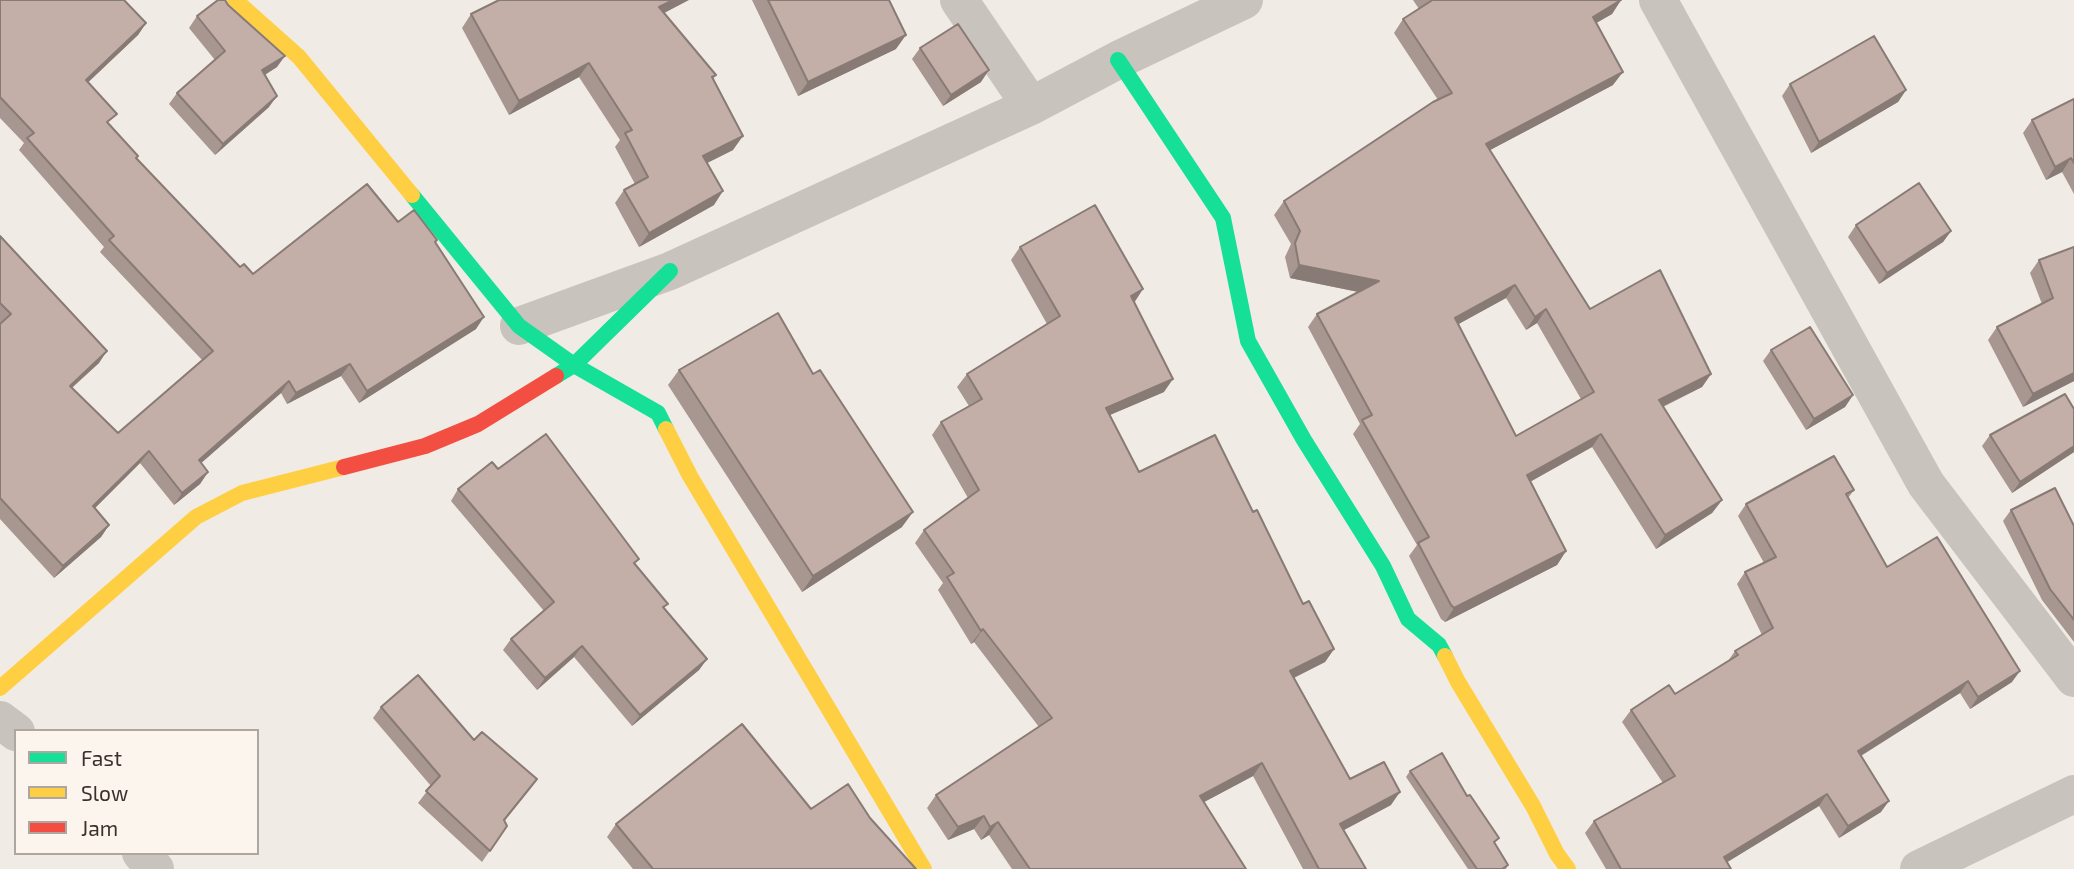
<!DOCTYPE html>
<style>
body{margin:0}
#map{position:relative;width:2074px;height:869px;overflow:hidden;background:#f0ebe5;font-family:"Exo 2",sans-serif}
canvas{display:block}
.legend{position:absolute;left:14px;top:729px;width:245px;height:126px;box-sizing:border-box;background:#fbf5ee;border:2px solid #aea6a0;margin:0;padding:9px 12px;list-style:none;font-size:21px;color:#3b302b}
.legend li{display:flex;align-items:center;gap:14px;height:35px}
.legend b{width:35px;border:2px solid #aea6a0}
</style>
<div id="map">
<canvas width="2074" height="869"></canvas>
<ul class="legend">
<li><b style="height:9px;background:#16e098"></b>Fast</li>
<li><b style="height:9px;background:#ffcf43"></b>Slow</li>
<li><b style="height:9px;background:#f24e42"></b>Jam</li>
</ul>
</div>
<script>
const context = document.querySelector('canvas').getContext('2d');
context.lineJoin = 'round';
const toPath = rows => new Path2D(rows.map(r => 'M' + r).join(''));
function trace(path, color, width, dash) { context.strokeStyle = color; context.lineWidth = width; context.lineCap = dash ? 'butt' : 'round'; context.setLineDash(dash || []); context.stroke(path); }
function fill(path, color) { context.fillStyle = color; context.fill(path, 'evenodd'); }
const street = toPath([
 [959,0,1031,106],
 [1658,0,1926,484,2074,678],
 [519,326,670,271,1031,106,1118,60,1244,0],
 [0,720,16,732],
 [141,853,155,869],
 [1919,869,2074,794]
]);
const fast = toPath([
 [1118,60,1223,218,1248,341,1304,440,1383,566,1408,619,1439,645,1445,656],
 [412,195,519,326,574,365,658,413,666,429],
 [556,376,574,365,670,271]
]);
const slow = toPath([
 [235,0,299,57,412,195],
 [666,429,690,476,924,869],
 [1445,656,1458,682,1533,806,1557,854,1568,869],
 [0,688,196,517,242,493,344,467]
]);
const jam = toPath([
 [344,467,425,446,478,424,556,376]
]);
const wall = toPath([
 [0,0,146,23,138,35,88,82,109,125,138,156,137,158,240,267,253,274,398,222,436,243,476,329,359,403,341,376,287,404,281,393,201,463,208,472,200,484,174,505,140,463,95,508,109,525,101,537,54,578,0,519,0,236,99,363,72,388,118,433,202,360,100,252,104,247,19,150,24,143,0,118],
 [752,0,889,0,896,49,798,96],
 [1413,0,1621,0,1612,14,1596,23,1613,85,1490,150,1590,309,1711,374,1702,387,1663,407,1722,500,1712,513,1656,549,1592,447,1530,482,1566,551,1557,565,1445,622,1441,619,1409,556,1417,545,1353,434,1360,424,1308,327,1317,314,1358,292,1290,278,1285,257,1291,244,1274,215,1284,201,1438,100,1394,33,1403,19,1419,9],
 [1506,298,1526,330,1537,323,1581,399,1516,436,1458,324],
 [664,13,716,75,713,79,733,150,707,163,714,205,639,247,615,203,624,190,635,184,615,147,620,140,579,77,509,115,462,28,471,14],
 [197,16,277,67,265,75,269,107,215,155,169,104,177,93,215,60,189,28],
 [920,48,981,82,943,106,912,59],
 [1790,84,1906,90,1898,102,1811,153,1782,96],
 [2074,99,2074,194,2062,172,2046,180,2023,133,2032,120],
 [1856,225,1951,231,1943,242,1879,284,1848,237],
 [1020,247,1134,303,1164,392,1109,415,1139,472,1253,512,1303,604,1334,649,1325,662,1294,678,1350,779,1391,805,1343,830,1366,869,1303,869,1253,776,1204,802,1246,869,1012,869,989,835,981,840,974,829,948,840,927,808,936,795,1039,727,974,642,971,644,938,590,943,583,915,543,924,530,968,498,932,435,941,422,969,406,957,387,967,374,1047,324,1011,260],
 [2074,247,2074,381,2023,407,1988,340,1997,327,2042,304,2030,273,2039,260],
 [1771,350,1853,395,1845,407,1806,430,1763,361],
 [679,370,813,374,902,527,802,592,668,385],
 [2074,409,2074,452,2012,493,1982,446,1990,435],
 [498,469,635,564,668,604,664,608,707,659,699,670,632,726,574,657,537,690,503,650,511,639,544,611,451,501,458,489],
 [1854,490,1848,498,1887,567,2012,682,1970,709,1960,693,1861,756,1881,812,1839,838,1819,806,1727,862,1731,869,1606,869,1585,833,1594,821,1663,783,1622,722,1631,710,1675,694,1728,661,1735,651,1762,635,1737,584,1745,572,1764,563,1738,516,1746,504],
 [2011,510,2074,526,2074,642,2042,600,2003,521],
 [381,707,474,740,537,779,504,821,507,826,482,862,418,803,431,786,373,718],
 [1410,771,1467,796,1508,865,1506,869,1468,869,1406,777],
 [811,809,870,818,916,869,633,869,607,837,616,824]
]);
const shadedWall = toPath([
 [673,0,689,0,649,21,659,7],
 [1621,0,1612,14,1584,30,1593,17],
 [146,23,138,35,78,92,86,80],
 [906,35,896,49,798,96,808,82],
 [285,56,277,67,254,81,262,70],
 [589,63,579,77,509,115,519,101],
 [989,70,981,82,943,106,951,95],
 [1623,72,1613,85,1477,157,1486,144],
 [1906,90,1898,102,1811,153,1819,142],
 [277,96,269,107,215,155,223,144],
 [743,136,733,150,693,170,703,156],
 [2071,158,2062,172,2046,180,2055,167],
 [723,191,714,205,639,247,649,233],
 [1951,231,1943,242,1879,284,1887,273],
 [1299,265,1379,281,1369,294,1290,278],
 [1515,285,1506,298,1446,331,1455,318],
 [1143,289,1134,303,1131,296],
 [1546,309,1537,323,1526,330,1535,317],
 [484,317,476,329,359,403,367,391],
 [107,351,99,363,61,397,70,386],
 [350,364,341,376,287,404,296,393],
 [2074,373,2074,381,2023,407,2033,394],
 [1711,374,1702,387,1649,413,1659,400],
 [1173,379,1164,392,1096,421,1106,408],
 [289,381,281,393,191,472,199,460],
 [1853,395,1845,407,1806,430,1814,419],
 [1601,434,1592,447,1517,489,1527,475],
 [2074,446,2074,452,2012,493,2020,482],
 [149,451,140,463,85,518,93,506],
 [208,472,200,484,174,505,182,493],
 [1722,500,1712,513,1656,549,1665,535],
 [913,512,902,527,802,592,813,576],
 [109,525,101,537,54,578,63,566],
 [1566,551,1557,565,1445,622,1454,608],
 [983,629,974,642,971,644,981,631],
 [582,646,574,657,537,690,545,678],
 [1334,649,1325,662,1281,684,1290,671],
 [707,659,699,670,632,726,640,715],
 [2020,671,2012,682,1970,709,1978,697],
 [1968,681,1960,693,1849,763,1858,751],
 [1262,763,1253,776,1191,809,1200,796],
 [537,779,529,790,496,831,504,820],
 [1400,792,1391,805,1331,837,1340,824],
 [1827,794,1819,806,1716,869,1724,857],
 [1889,801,1881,812,1839,838,1848,826],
 [984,816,974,829,948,840,958,827],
 [998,822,989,835,981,840,990,827]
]);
const building = toPath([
 [0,0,124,0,146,23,86,80,117,114,107,122,138,156,136,158,240,267,244,264,253,274,367,184,398,222,414,210,437,240,435,242,484,317,367,391,350,364,296,393,289,381,199,460,208,472,182,493,149,451,93,506,109,525,63,566,0,498,0,324,11,314,0,303,0,236,107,351,70,386,118,433,213,351,109,240,114,236,27,138,34,133,0,97,0,0],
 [218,0,225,0,228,5,285,56,262,70,277,96,223,144,177,93,225,51,197,16,218,0],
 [499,0,673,0,659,7,716,75,712,77,743,136,703,156,723,191,649,233,624,190,648,177,625,133,632,130,589,63,519,101,471,14,499,0],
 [768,0,889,0,906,35,808,82,768,0],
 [1431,0,1621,0,1593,17,1623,72,1486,144,1590,309,1660,270,1711,374,1659,400,1722,500,1665,535,1601,434,1527,475,1566,551,1454,608,1451,605,1418,543,1429,537,1362,420,1372,415,1317,314,1379,281,1299,265,1295,243,1300,231,1284,201,1433,102,1452,93,1403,19,1431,1,1431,0],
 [1515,285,1535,317,1546,309,1594,392,1516,436,1455,318,1515,285],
 [958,24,989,70,951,95,920,48,958,24],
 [1874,36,1906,90,1819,142,1790,84,1874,36],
 [2074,99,2074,163,2071,158,2055,167,2032,120,2074,99],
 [1919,183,1951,231,1887,273,1856,225,1919,183],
 [1095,205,1143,289,1131,296,1173,379,1106,408,1139,472,1215,435,1253,512,1257,510,1303,604,1309,601,1334,649,1290,671,1350,779,1384,762,1400,792,1340,824,1366,869,1319,869,1262,763,1200,796,1246,869,1030,869,998,822,990,827,984,816,958,827,936,795,1052,718,983,629,981,631,947,577,954,573,924,530,979,490,941,422,982,399,967,374,1060,316,1020,247,1095,205],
 [2074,247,2074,373,2033,394,1997,327,2053,298,2039,260,2074,247],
 [778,313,813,374,820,370,913,512,813,576,679,370,778,313],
 [1810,327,1853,395,1814,419,1771,350,1810,327],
 [2065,394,2074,409,2074,446,2020,482,1990,435,2065,394],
 [546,434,639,559,634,563,668,604,663,607,707,659,640,715,582,646,545,678,511,639,554,602,458,489,492,462,498,469,546,434],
 [1834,456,1854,490,1846,494,1887,567,1937,537,2020,671,1978,697,1968,681,1858,751,1889,801,1848,826,1827,794,1724,857,1731,869,1621,869,1594,821,1675,776,1631,710,1669,685,1675,694,1738,655,1735,651,1773,628,1745,572,1776,557,1746,504,1834,456],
 [2055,488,2074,526,2074,620,2050,589,2011,510,2055,488],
 [418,675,474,740,482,732,537,779,504,820,507,826,490,851,426,791,440,776,381,707,418,675],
 [742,724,811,809,848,784,870,818,916,869,653,869,616,824,742,724],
 [1442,753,1467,796,1470,795,1499,838,1494,842,1508,865,1502,869,1477,869,1410,771,1442,753]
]);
trace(street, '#c9c3be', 38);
trace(fast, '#16e098', 16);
trace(slow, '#ffcf43', 16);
trace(jam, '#f24e42', 16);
fill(wall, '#a89690');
fill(shadedWall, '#887a75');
fill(building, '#c3afa7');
trace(building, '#887a75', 2);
</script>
